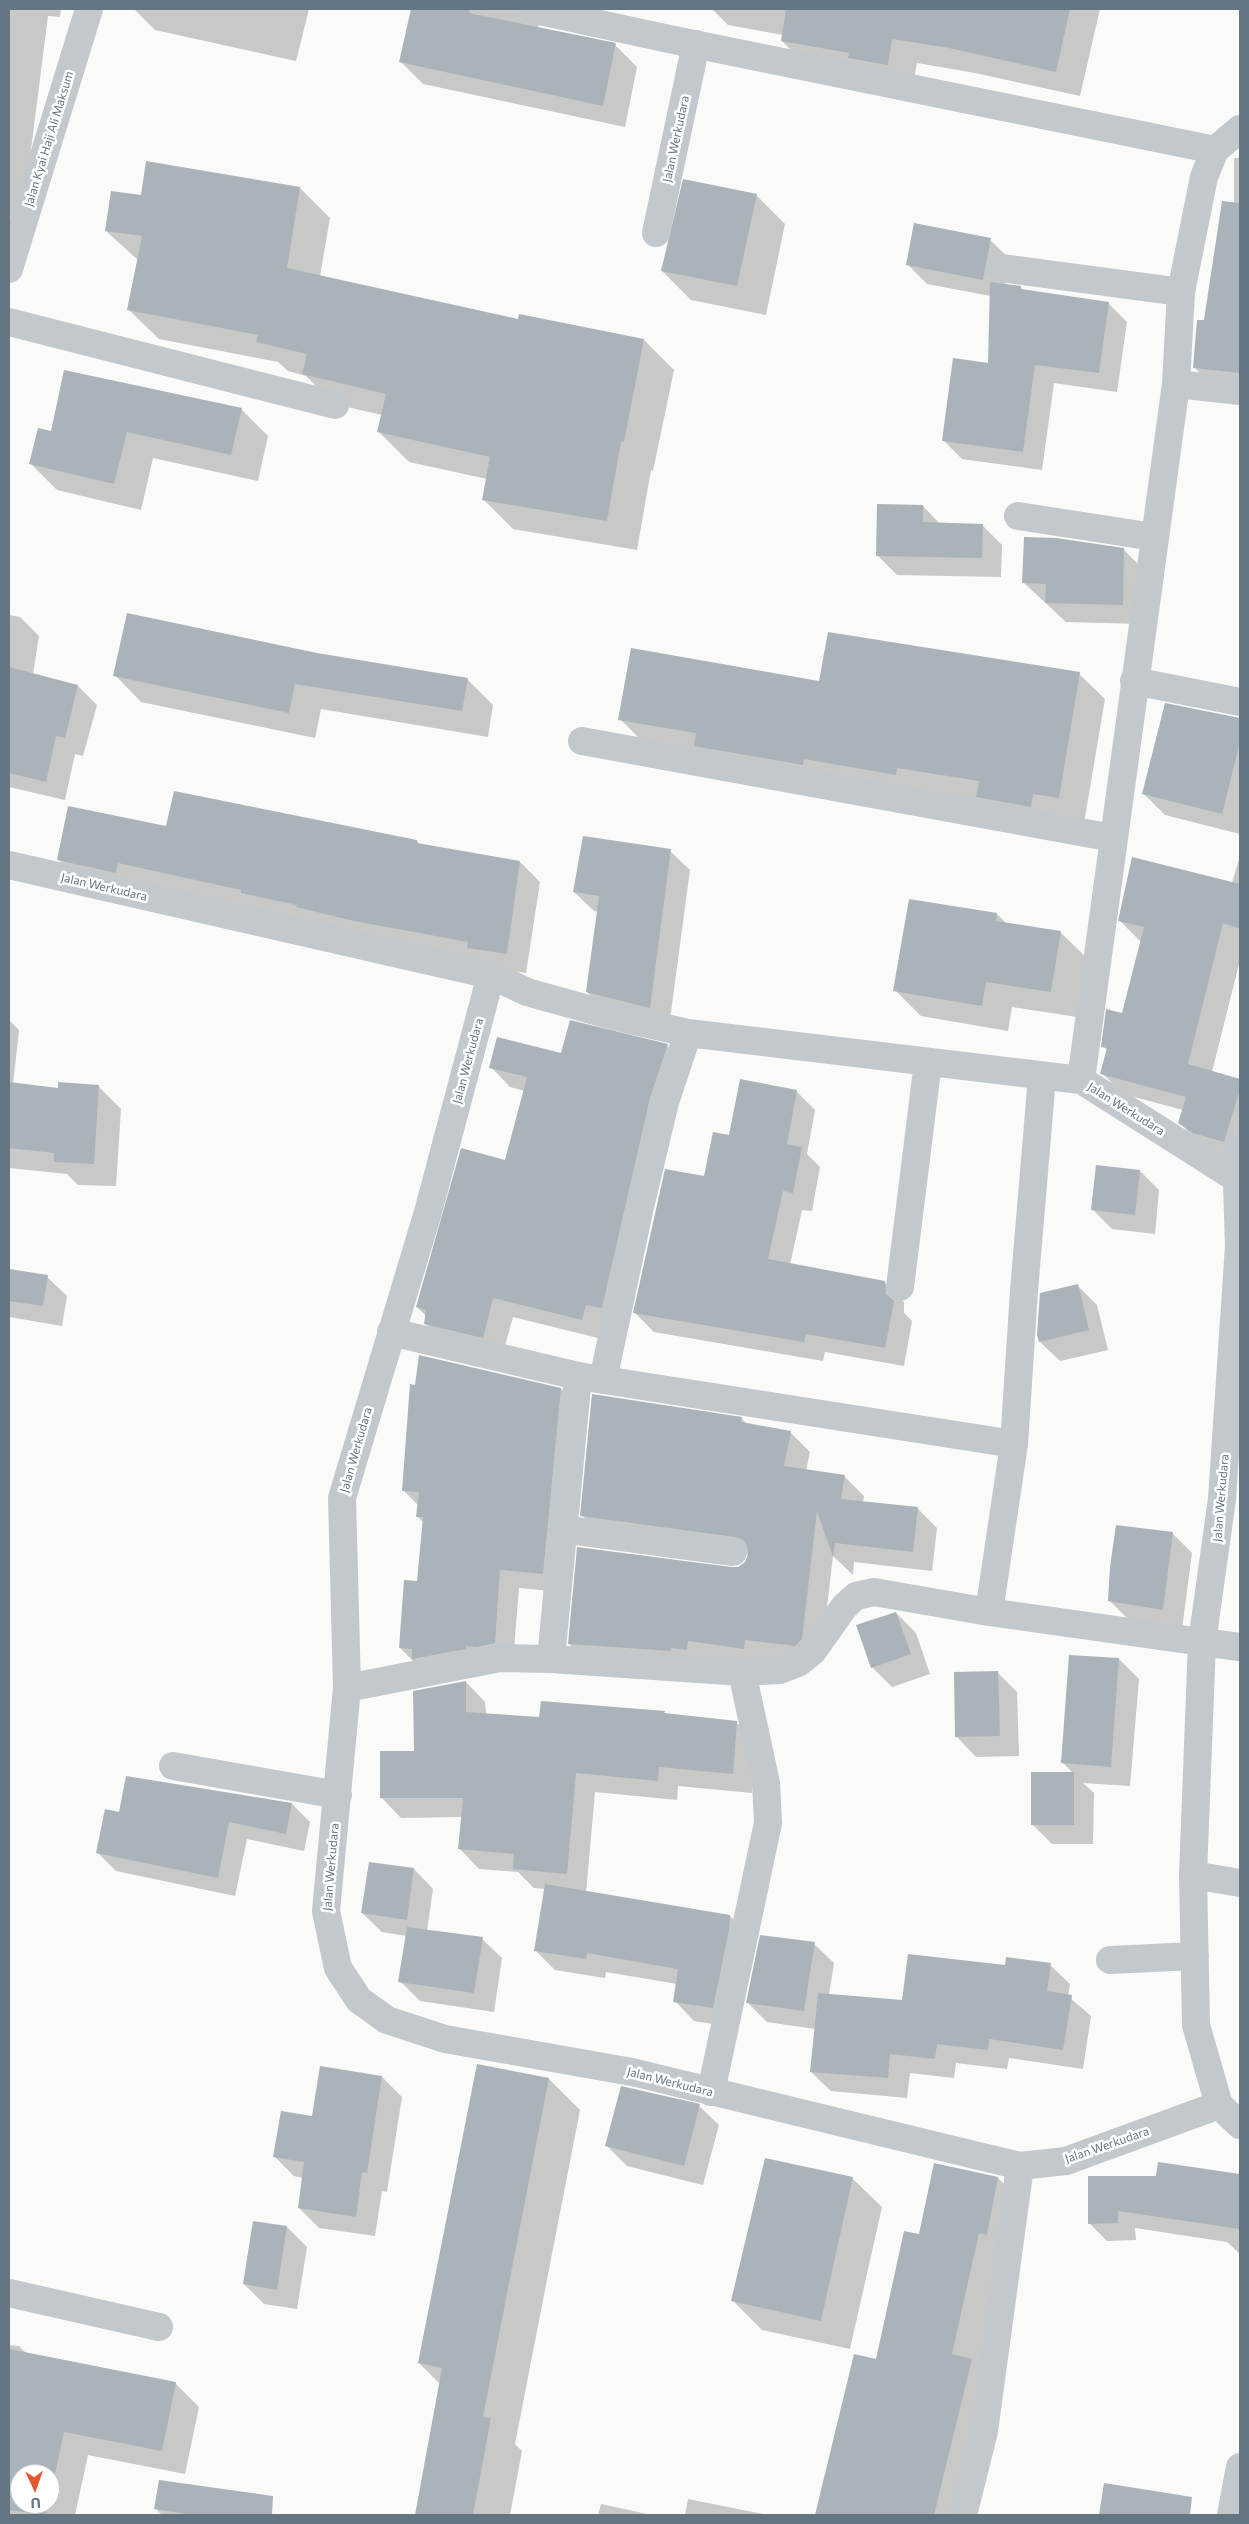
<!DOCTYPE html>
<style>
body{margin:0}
#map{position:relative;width:1249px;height:2524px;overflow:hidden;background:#fafaf8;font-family:Commissioner,sans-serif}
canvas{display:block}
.frame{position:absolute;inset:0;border:10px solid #657683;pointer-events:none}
.north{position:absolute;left:10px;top:2464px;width:50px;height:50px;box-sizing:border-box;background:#fff;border:1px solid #c1c8cd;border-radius:50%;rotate:177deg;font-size:14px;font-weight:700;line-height:20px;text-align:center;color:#657683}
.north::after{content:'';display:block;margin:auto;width:18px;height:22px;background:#e4572e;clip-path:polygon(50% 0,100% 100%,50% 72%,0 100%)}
</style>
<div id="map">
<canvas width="1249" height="2524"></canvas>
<div class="frame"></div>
<div class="north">U</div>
</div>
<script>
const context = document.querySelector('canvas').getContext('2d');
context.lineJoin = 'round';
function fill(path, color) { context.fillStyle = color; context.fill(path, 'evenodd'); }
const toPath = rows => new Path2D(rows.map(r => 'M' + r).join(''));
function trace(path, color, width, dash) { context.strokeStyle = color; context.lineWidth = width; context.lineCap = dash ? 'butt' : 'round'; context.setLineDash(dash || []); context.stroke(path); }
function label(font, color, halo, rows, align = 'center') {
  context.font = font + ' Commissioner,sans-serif'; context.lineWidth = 5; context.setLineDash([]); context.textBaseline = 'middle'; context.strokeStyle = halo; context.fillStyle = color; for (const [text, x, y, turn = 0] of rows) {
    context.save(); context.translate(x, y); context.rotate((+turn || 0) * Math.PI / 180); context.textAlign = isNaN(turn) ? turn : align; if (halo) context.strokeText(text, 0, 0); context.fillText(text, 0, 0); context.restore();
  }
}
const shadow = toPath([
 [9,9,61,9,60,17,48,16,29,165,18,218,9,216],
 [134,9,309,9,296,61,155,30],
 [412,9,542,9,538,28,615,45,637,67,625,127,423,84,401,62],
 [712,9,1100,9,1080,96,975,73,917,63,912,89,807,66,782,41,783,35,728,25],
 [1234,158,1240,158,1240,390,1214,387,1194,367,1205,322,1234,237],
 [300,188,330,218,320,276,519,320,644,340,674,370,653,471,651,470,637,550,513,529,483,499,487,479,409,462,379,432,382,415,334,404,306,376,288,371,278,362,159,339,129,310,139,261,106,231,142,197],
 [756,195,785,224,766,315,691,300,662,271],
 [990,240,1010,259,1005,286,1021,288,1024,291,1108,303,1127,322,1117,392,1054,383,1042,470,962,459,943,440,989,364,991,296,927,284,907,264],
 [241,409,268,436,258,481,153,458,141,510,57,490,31,464,52,433],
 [923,506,940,524,982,525,1002,545,1001,577,897,575,877,555],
 [1123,549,1143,569,1142,624,1066,622,1024,583],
 [9,615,20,617,39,636,33,674,78,686,97,705,83,756,75,754,65,800,9,787],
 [317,654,467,679,493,705,488,737,321,709,315,738,141,702,115,675],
 [1079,674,1105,699,1084,823,646,745,620,719,820,683],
 [1166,705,1240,720,1240,834,1165,815,1144,794],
 [167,828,417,841,420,845,520,862,540,882,526,973,488,967,79,879,59,860],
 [670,851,690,870,669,1027,607,1012,587,992,598,912,594,911,574,892],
 [1240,856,1240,960,1212,1072,1240,1080,1240,1161,1216,1154,1200,1144,1179,1122,1183,1110,1123,1094,1102,1073,1108,1051,1103,1046,1123,1015,1141,942,1120,921,1232,883],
 [997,914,1006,923,1060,932,1087,958,1077,1017,1012,1007,1008,1031,921,1016,895,990],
 [9,1020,19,1030,13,1084,59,1089,98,1086,121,1109,116,1186,78,1185,67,1174,9,1168],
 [667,1046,687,1065,602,1339,513,1317,502,1357,445,1343,425,1323,426,1316,417,1307,506,1161,525,1091,510,1087,491,1067,561,1055],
 [796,1091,815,1110,807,1154,820,1167,812,1211,802,1210,790,1265,884,1282,904,1302,904,1313,912,1321,904,1366,825,1352,823,1361,654,1332,635,1313,705,1177,730,1136],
 [1140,1171,1159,1190,1155,1234,1112,1229,1093,1210],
 [9,1270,47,1277,67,1296,62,1326,9,1317],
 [1077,1285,1097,1305,1108,1350,1060,1361,1040,1342],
 [561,1389,579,1408,562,1592,519,1588,513,1662,419,1667,400,1648,418,1583,424,1523,417,1516,418,1505,403,1490],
 [593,1395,742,1419,748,1425,790,1432,810,1452,806,1471,844,1476,864,1496,863,1502,917,1508,937,1528,932,1571,854,1562,853,1575,833,1556,821,1659,589,1664,569,1644,731,1569,740,1567,746,1563,750,1555,601,1535,582,1515],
 [1172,1533,1192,1553,1182,1629,1129,1620,1109,1600],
 [896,1613,916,1633,930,1674,892,1687,872,1667],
 [1119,1659,1139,1679,1130,1786,1083,1783,1094,1793,1093,1844,1052,1844,1032,1824,1074,1774,1063,1763],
 [997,1672,1017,1692,1019,1756,976,1757,957,1737],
 [466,1682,485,1702,486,1714,540,1718,664,1712,666,1714,736,1722,756,1742,752,1793,678,1786,677,1800,595,1792,586,1893,730,1916,749,1936,732,2027,694,2021,675,2001,677,1984,606,1972,605,1978,555,1970,535,1950,545,1889,534,1888,518,1872,479,1869,460,1849,463,1817,401,1818,382,1798],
 [292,1804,310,1822,304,1851,247,1839,235,1896,116,1871,98,1853,120,1814],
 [414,1869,433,1889,427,1931,482,1939,502,1958,494,2012,420,2001,400,1981,407,1936,382,1932,362,1913],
 [814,1944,834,1963,829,1995,903,2001,1006,1966,1050,1965,1070,1984,1068,1996,1091,2016,1083,2069,1009,2058,1007,2069,956,2063,954,2078,910,2073,907,2098,831,2091,811,2072,815,2029,767,2022,747,2002],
 [478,2065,549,2079,580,2110,515,2444,522,2451,510,2515,416,2515,440,2384,419,2363],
 [321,2068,382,2077,402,2097,387,2192,382,2191,375,2236,319,2228,299,2208,303,2178,294,2176,274,2156,313,2118],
 [699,2106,719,2125,703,2185,627,2166,607,2146],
 [1159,2164,1240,2175,1240,2254,1227,2242,1135,2228,1136,2240,1107,2241,1089,2223,1157,2177],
 [998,2178,1023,2203,965,2515,819,2515,817,2513,877,2361,920,2235],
 [853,2179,882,2207,850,2349,762,2330,733,2301],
 [254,2222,287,2227,307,2247,297,2309,264,2304,244,2284],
 [9,2345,19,2346,27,2354,175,2383,199,2407,185,2474,88,2455,75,2515,9,2515],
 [20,2474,50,2474,50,2504,20,2504],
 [1105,2485,1186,2514,1186,2515,1100,2515],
 [688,2499,768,2515,685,2515],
 [601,2504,652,2515,598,2515],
 [156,2509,254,2512,254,2515,162,2515]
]);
const building = toPath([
 [411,9,470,9,469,13,616,43,603,106,399,62],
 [786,9,1070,9,1056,72,949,48,892,39,888,65,848,58,849,53,781,41],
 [146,161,300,187,287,268,518,319,519,314,644,339,624,442,621,441,607,521,482,500,490,457,377,432,386,394,302,374,307,354,256,342,258,335,127,310,142,236,105,231,111,191,141,195],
 [683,179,757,194,737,286,661,271],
 [1222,201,1240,203,1240,373,1193,368,1197,320,1204,320],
 [914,223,991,238,983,280,906,265],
 [990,282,1021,286,1021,289,1109,302,1099,373,1035,365,1023,452,942,441,953,358,988,363],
 [64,370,242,408,231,455,127,432,114,484,29,464,38,428,51,431],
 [877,504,923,505,923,522,983,524,982,558,876,556],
 [1024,537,1056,538,1124,548,1123,605,1045,603,1046,584,1022,583],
 [127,613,317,653,468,678,462,711,295,684,289,713,113,676],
 [828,632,1080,672,1059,798,1033,794,1031,807,976,797,979,781,897,768,896,775,804,759,803,765,694,746,696,733,618,720,631,648,819,681],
 [9,667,78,685,65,738,56,736,46,782,9,773],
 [1165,703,1240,718,1240,742,1222,814,1142,794],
 [174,791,417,840,417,843,520,861,507,954,467,948,468,942,354,921,296,907,297,905,241,893,241,890,118,863,116,873,57,860,68,806,166,826],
 [583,836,671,849,650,1008,586,992,599,896,573,892],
 [1132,857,1240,884,1240,929,1223,923,1188,1064,1240,1079,1240,1089,1224,1142,1193,1133,1178,1123,1186,1097,1100,1074,1107,1048,1101,1047,1106,1009,1122,1013,1144,927,1118,921],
 [909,899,997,913,996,921,1061,931,1051,992,986,982,982,1006,893,991],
 [570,1020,668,1044,650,1098,602,1308,586,1305,582,1320,493,1298,483,1338,424,1324,426,1310,416,1307,461,1148,505,1160,527,1077,489,1068,497,1037,561,1053],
 [740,1079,797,1090,787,1144,802,1147,793,1193,783,1191,768,1259,885,1281,886,1294,894,1301,885,1348,806,1334,804,1342,633,1313,665,1169,704,1176,713,1132,729,1135],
 [9,1082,58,1088,58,1082,99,1085,94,1164,54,1162,54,1153,9,1148],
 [1096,1165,1140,1170,1135,1215,1091,1210],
 [9,1269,48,1275,43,1306,9,1301],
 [1078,1284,1089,1330,1039,1342,1037,1335,1040,1293],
 [419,1355,561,1388,543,1574,500,1570,495,1643,477,1647,466,1646,466,1649,412,1659,412,1649,399,1648,404,1580,417,1581,423,1517,416,1517,419,1492,402,1491,410,1384,415,1385],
 [592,1394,742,1417,741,1422,791,1431,784,1466,845,1475,841,1499,918,1507,913,1552,835,1543,833,1557,817,1511,802,1639,795,1646,745,1640,744,1649,688,1641,687,1650,671,1648,670,1651,568,1644,577,1547,731,1567,738,1567,745,1562,748,1554,747,1546,743,1540,735,1537,580,1516],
 [1116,1525,1173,1532,1163,1610,1108,1601,1110,1567],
 [896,1612,911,1654,871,1668,856,1625],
 [1069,1655,1119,1658,1111,1767,1061,1763],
 [998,1671,1000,1736,955,1737,954,1672],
 [466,1681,466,1712,539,1717,541,1701,665,1711,664,1713,737,1721,733,1774,659,1767,658,1781,576,1773,567,1874,513,1869,514,1854,458,1849,463,1798,380,1798,380,1751,414,1751,413,1691],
 [1031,1772,1074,1772,1074,1825,1031,1825],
 [126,1776,292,1803,286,1834,229,1822,218,1878,96,1853,105,1809,119,1812],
 [369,1862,414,1868,407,1920,361,1913],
 [545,1884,730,1915,729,1930,713,2008,673,2002,678,1969,587,1953,586,1959,534,1951],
 [407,1927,483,1937,474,1993,398,1982],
 [760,1935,815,1942,804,2011,746,2003],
 [908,1954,1005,1965,1006,1957,1051,1963,1047,1991,1072,1995,1063,2050,989,2039,988,2050,937,2044,935,2059,890,2054,888,2078,810,2072,818,1993,902,2000],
 [477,2064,549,2078,483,2417,491,2418,473,2515,415,2515,442,2368,418,2363],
 [320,2066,382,2076,367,2173,362,2172,356,2217,298,2208,304,2162,273,2157,281,2111,312,2116],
 [621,2086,700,2104,684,2166,605,2146],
 [765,2158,853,2177,821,2321,731,2301],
 [1158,2162,1240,2174,1240,2229,1118,2211,1118,2223,1088,2224,1088,2176,1156,2176],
 [934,2163,998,2177,987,2235,979,2233,952,2354,972,2359,934,2515,815,2515,854,2354,876,2359,904,2231,919,2234],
 [253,2221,287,2226,277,2290,243,2284],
 [9,2349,176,2382,162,2451,64,2432,50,2497,50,2474,20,2474,20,2504,48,2504,46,2515,9,2510],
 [159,2480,273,2496,272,2515,194,2515,154,2509],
 [1104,2483,1192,2497,1190,2515,1099,2515]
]);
const minor = toPath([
 [531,9,669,39,1215,150],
 [656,233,696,44],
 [1001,268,1181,292],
 [9,269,89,9],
 [9,322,335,405],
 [1176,384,1240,391],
 [1018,516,1154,537],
 [1134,681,1240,702],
 [582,741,1113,838],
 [9,865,491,975,527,992,613,1016,688,1033,1081,1080,1234,1177,1237,1183,1239,1246,1222,1499,1202,1642,1240,1647],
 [491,975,428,1212,342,1498,347,1688,326,1911,338,1968,359,2000,387,2020,445,2039,632,2072,1020,2166,1066,2161,1219,2105],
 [1081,1080,1176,384,1181,292,1204,177,1215,150,1240,129],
 [1234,1177,1240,1144],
 [900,1287,928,1062],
 [391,1332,578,1376,1014,1444],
 [603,1380,639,1211,665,1102,688,1033],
 [562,1529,733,1552],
 [989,1612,1014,1444,1024,1291,1042,1077],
 [551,1659,578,1376],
 [347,1688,500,1658,551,1659,742,1672,780,1670,798,1663,813,1651,844,1607,856,1596,874,1592,989,1612,1202,1642,1193,1875,1196,2025,1219,2105,1240,2125],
 [173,1766,338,1795],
 [1193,1875,1240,1883],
 [1110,1960,1195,1956],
 [711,2092,768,1823,766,1783,742,1672],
 [9,2293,159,2327],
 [963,2515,984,2431,1020,2166],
 [1231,2515,1240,2467]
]);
const streetNames = [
 ["Jalan Kyai Haji Ali Maksum",49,139,-73],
 ["Jalan Werkudara",676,139,-78],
 ["Jalan Werkudara",104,887,13],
 ["Jalan Werkudara",468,1061,-75],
 ["Jalan Werkudara",1126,1109,32],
 ["Jalan Werkudara",356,1450,-74],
 ["Jalan Werkudara",1221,1498,-85],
 ["Jalan Werkudara",331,1867,-85],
 ["Jalan Werkudara",670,2082,14],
 ["Jalan Werkudara",1107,2145,-19]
];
fill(shadow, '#0003');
fill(building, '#aab3b9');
trace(minor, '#c3c8cc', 28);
label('12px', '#657683', '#fff', streetNames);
</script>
